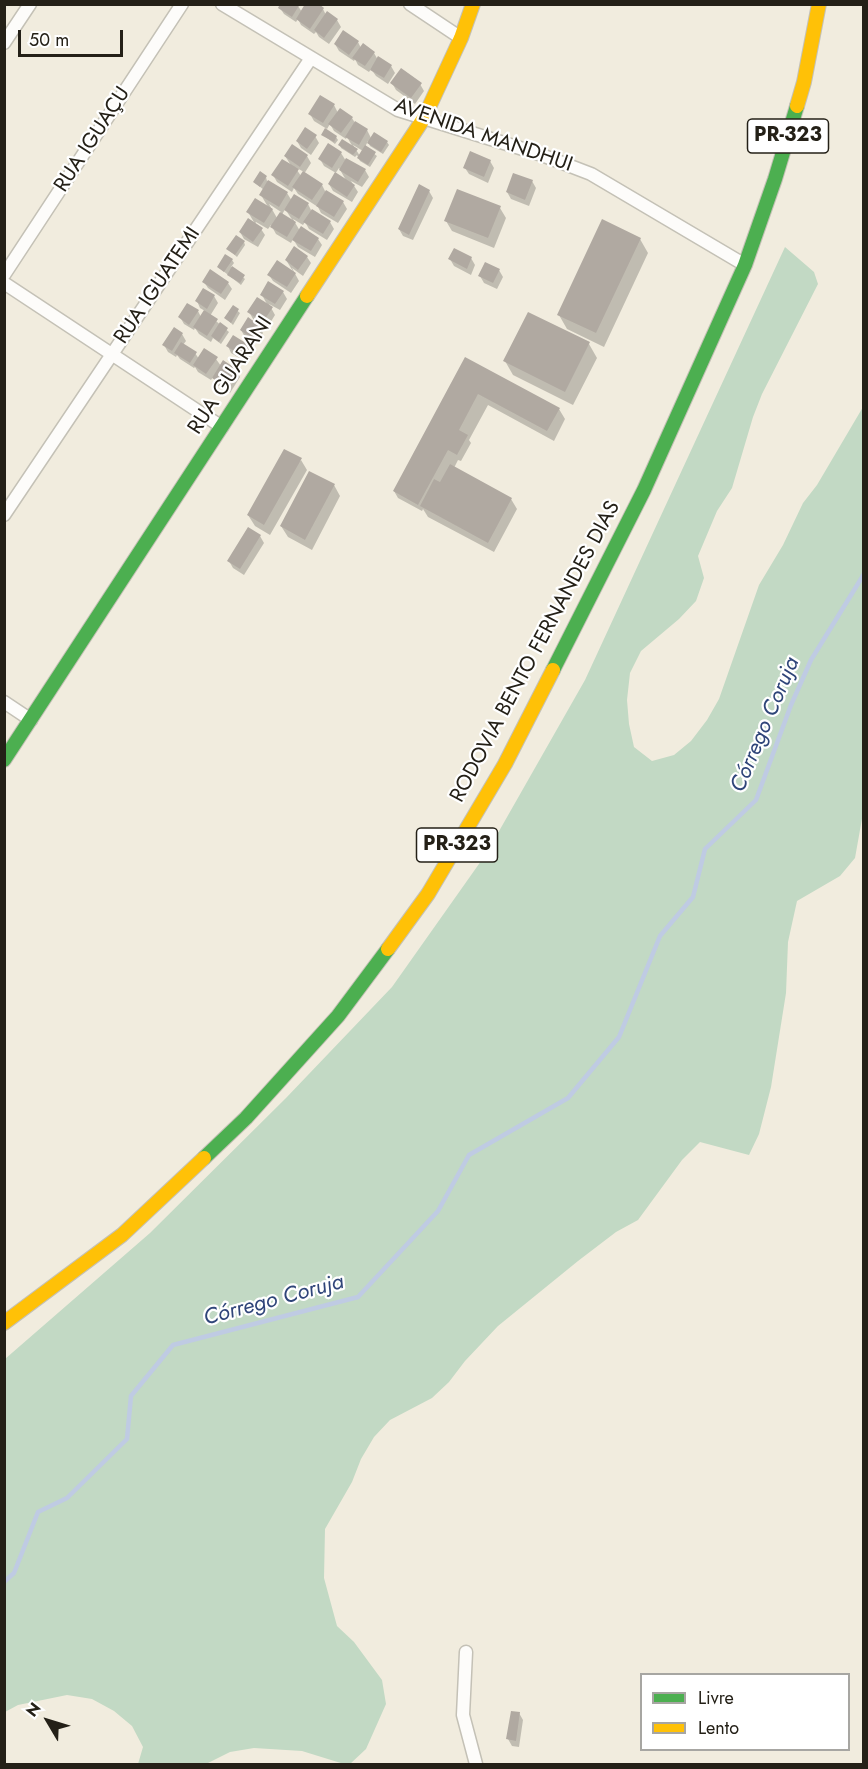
<!DOCTYPE html>
<meta charset="utf-8">
<style>
body{margin:0}
#map{position:relative;width:868px;height:1769px;overflow:hidden;background:#f1ecde;font-family:Jost,sans-serif}
canvas{display:block}
.frame{position:absolute;inset:0;border:6px solid #242017;pointer-events:none}
.legend{position:absolute;left:640px;top:1673px;width:210px;height:78px;box-sizing:border-box;background:#fff;border:2px solid #a7a6a2;margin:0;padding:8px 10px;list-style:none;font-size:18px;color:#242017}
.legend li{display:flex;align-items:center;gap:12px;height:30px}
.legend b{width:30px;border:2px solid #a7a6a2}
.north{position:absolute;left:18px;top:1691px;width:60px;height:60px;-webkit-text-stroke:4px #fff;paint-order:stroke;rotate:308deg;font-size:16px;font-weight:700;line-height:24px;text-align:center;color:#242017}
.north::after{content:'';display:block;margin:auto;width:21px;height:27px;background:#242017;clip-path:polygon(50% 0,100% 100%,50% 72%,0 100%)}
.scale{position:absolute;left:18px;top:30px;width:105px;height:27px;box-sizing:border-box;border:3px solid #242017;border-top:0;padding-left:8px;font-size:18px;line-height:21px;white-space:nowrap;color:#242017;-webkit-text-stroke:4px #fff;paint-order:stroke}
</style>
<div id="map">
<canvas width="868" height="1769"></canvas>
<div class="frame"></div>
<ul class="legend">
<li><b style="height:8px;background:#4caf50"></b>Livre</li>
<li><b style="height:8px;background:#ffc107"></b>Lento</li>
</ul>
<div class="north">N</div>
<div class="scale">50 m</div>
</div>
<script>
const context = document.querySelector('canvas').getContext('2d');
context.lineJoin = 'round';
function fill(path, color) { context.fillStyle = color; context.fill(path, 'evenodd'); }
const toPath = rows => new Path2D(rows.map(r => 'M' + r).join(''));
function trace(path, color, width, dash) { context.strokeStyle = color; context.lineWidth = width; context.lineCap = dash ? 'butt' : 'round'; context.setLineDash(dash || []); context.stroke(path); }
function label(font, color, halo, rows, align = 'center') {
  context.font = font + ' Jost,sans-serif'; context.lineWidth = 4.5; context.setLineDash([]); context.textBaseline = 'middle'; context.strokeStyle = halo; context.fillStyle = color; for (const [text, x, y, turn = 0] of rows) {
    context.save(); context.translate(x, y); context.rotate((+turn || 0) * Math.PI / 180); context.textAlign = isNaN(turn) ? turn : align; if (halo) context.strokeText(text, 0, 0); context.fillText(text, 0, 0); context.restore();
  }
}
const forest = toPath([
 [785,247,814,272,818,284,762,394,753,417,732,488,717,511,698,556,704,578,696,601,679,619,641,651,630,673,627,700,629,724,634,747,652,761,674,755,691,741,707,720,719,699,759,585,783,545,803,503,817,485,863,407,863,813,855,858,840,876,797,901,788,942,786,993,771,1087,759,1134,749,1155,700,1142,682,1160,638,1220,616,1232,578,1261,498,1326,465,1361,449,1382,432,1398,390,1420,374,1437,361,1459,352,1482,325,1529,324,1578,337,1626,354,1642,382,1680,386,1704,366,1749,350,1764,344,1764,302,1751,254,1748,230,1752,206,1764,138,1764,143,1747,132,1726,114,1711,92,1699,67,1695,18,1705,5,1712,5,1359,150,1233,286,1098,392,987,486,854,585,680]
]);
const shadow = toPath([
 [298,6,302,12,323,9,326,15,337,20,341,27,329,44,319,37,316,32,314,34,301,25,298,19,296,22,284,14,280,8],
 [358,42,361,48,374,53,378,60,379,58,391,66,395,73,388,84,376,76,371,69,369,72,358,65,355,59,354,61,339,51,335,44],
 [392,83,420,84,424,91,415,104,396,90],
 [334,105,338,113,352,118,355,123,367,130,371,138,387,142,389,145,383,154,370,146,368,141,365,147,377,156,370,167,360,161,357,155,355,157,341,148,340,145,354,149,347,137,346,139,334,131,330,124,327,129,314,121,310,114],
 [353,145,363,151,360,156],
 [323,135,336,137,338,140,335,144],
 [315,136,319,143,311,155,301,148,297,141],
 [341,153,346,161,365,170,369,177,362,187,351,181,358,192,352,202,333,191,329,184,336,173,324,166,320,159],
 [339,168,347,182,335,174],
 [285,156,307,156,311,163,304,174,322,185,326,193,343,202,347,209,338,223,321,213,318,207,298,194,294,188,292,192,277,182,273,175,292,167],
 [295,167,304,172,301,176],
 [490,161,494,168,488,183,469,174,465,168],
 [266,177,267,181,287,193,292,201,308,204,311,210,330,222,334,229,327,240,309,229,305,222,303,225,293,219,300,231,318,239,322,245,315,257,298,247,293,239,291,243,276,234,271,225,268,229,256,222,255,224,261,229,265,235,258,247,244,239,240,232,255,224,248,212,268,207,261,195,264,190,254,182],
 [269,204,281,212,277,218],
 [285,209,293,221,282,215],
 [532,181,536,188,529,206,511,199,507,192],
 [429,191,433,198,413,240,403,236,399,229],
 [500,208,506,218,494,248,452,231,446,221],
 [640,239,648,253,604,347,567,329,559,315],
 [244,242,245,245,237,257,228,249],
 [454,250,471,258,475,265,471,275,454,266,450,259],
 [307,257,311,263,303,276,292,268,299,281,291,293,273,281,269,275,294,273,286,260],
 [232,260,234,263,231,267,245,279,241,285,218,267],
 [499,270,503,277,497,289,484,283,480,276],
 [204,282,228,283,232,289,225,300,208,288],
 [283,292,287,299,280,310,269,304,275,315,267,328,256,321,263,333,256,344,245,337,241,330,256,324,249,312,268,306,262,295],
 [214,296,218,303,210,316,229,332,221,344,213,338,211,342,199,334,195,328,194,330,184,324,180,317,198,311,201,317,205,311,200,308,197,301],
 [233,307,240,313,233,325,226,318],
 [182,334,186,341,183,345,195,353,199,359,216,359,221,366,236,371,240,377,230,393,217,385,213,377,211,380,198,372,195,367,194,368,180,359,177,355,176,357,168,352,164,345],
 [589,344,597,358,573,405,513,375,505,361],
 [228,346,248,347,252,353,246,362,231,353],
 [466,359,559,409,565,419,554,441,488,405,469,440,471,443,461,461,458,460,454,468,511,499,517,509,494,552,428,517,423,509,422,511,398,498,394,491],
 [301,460,307,470,270,535,255,526,248,515],
 [334,485,340,496,312,550,288,537,281,526],
 [260,536,264,543,244,575,233,568,229,561],
 [519,1713,523,1720,519,1747,512,1746,508,1739]
]);
const stream = toPath([
 [4,1582,14,1573,38,1512,67,1498,127,1439,131,1396,173,1345,358,1297,438,1211,469,1155,568,1098,619,1037,660,936,693,897,705,849,756,800,791,705,811,660,864,574]
]);
const building = toPath([
 [280,4,300,4,292,17,278,8],
 [305,4,319,4,324,8,310,29,296,19],
 [327,11,338,19,324,38,314,30],
 [343,30,359,41,349,55,334,44],
 [363,43,375,52,365,66,352,58],
 [378,56,392,65,384,78,370,70],
 [401,68,422,83,411,98,390,83],
 [320,95,335,104,323,123,308,114],
 [340,108,353,117,341,133,328,124],
 [355,121,368,129,359,145,345,137],
 [305,127,317,135,307,149,296,141],
 [325,128,337,136,334,142,321,135],
 [374,132,388,141,381,152,367,143],
 [342,139,358,149,353,155,338,145],
 [328,143,342,152,332,168,318,159],
 [292,144,308,155,300,167,284,156],
 [365,145,376,152,368,165,357,158],
 [470,151,491,160,484,177,463,168],
 [346,158,366,169,358,182,339,170],
 [282,159,299,169,288,186,271,175],
 [260,171,267,176,260,187,253,182],
 [303,171,323,184,312,200,292,187],
 [335,172,355,185,347,197,328,184],
 [513,173,533,180,525,200,506,192],
 [268,180,288,192,279,207,259,195],
 [419,184,430,190,409,235,398,229],
 [457,189,501,206,488,238,444,221],
 [326,190,344,201,334,217,316,206],
 [294,194,309,203,299,219,284,210],
 [255,198,273,209,264,223,246,212],
 [312,209,331,221,323,234,303,222],
 [280,212,296,222,287,237,270,227],
 [248,218,263,228,253,242,239,232],
 [602,219,641,238,596,333,557,315],
 [301,226,319,238,311,251,292,240],
 [236,235,245,241,235,255,226,249],
 [294,246,308,256,298,270,285,260],
 [454,248,472,257,467,269,448,259],
 [225,254,233,259,224,272,217,267],
 [277,260,296,273,287,287,267,275],
 [485,262,500,269,493,283,478,276],
 [232,266,245,275,240,283,227,275],
 [210,269,229,282,221,294,202,282],
 [268,281,284,291,275,304,260,295],
 [203,288,215,295,207,309,195,301],
 [257,297,273,307,263,322,247,312],
 [187,303,199,310,189,325,178,317],
 [233,305,239,309,231,323,224,318],
 [204,310,218,319,207,336,193,327],
 [528,312,590,342,565,392,503,361],
 [248,317,260,326,252,338,240,330],
 [220,322,228,328,219,342,211,336],
 [174,327,183,333,172,351,162,345],
 [233,335,249,345,242,356,226,346],
 [181,342,197,352,190,363,174,353],
 [204,348,218,357,206,374,193,365],
 [465,357,560,408,547,431,478,394,459,430,468,435,457,455,448,450,418,505,393,491],
 [223,360,238,370,226,387,212,378],
 [284,449,302,458,264,525,247,515],
 [450,464,512,498,488,543,420,506,434,479,440,482],
 [309,471,335,484,305,540,280,526],
 [248,527,261,535,240,569,227,561],
 [511,1711,520,1712,516,1741,506,1739]
]);
const street = toPath([
 [222,4,398,110,539,154,591,174,745,265],
 [410,4,461,38],
 [4,43,30,4],
 [4,275,182,4],
 [4,283,222,427],
 [4,515,311,58],
 [4,702,31,720],
 [466,1652,463,1715,476,1764]
]);
const fast = toPath([
 [553,670,644,490,745,265,775,179,797,106],
 [4,760,307,296],
 [204,1158,246,1118,338,1016,388,949]
]);
const slow = toPath([
 [797,106,804,82,819,4],
 [307,296,424,118,461,38,473,4],
 [388,949,428,894,505,764,553,670],
 [4,1323,122,1235,204,1158]
]);
const shields = [
 [788,136,81],
 [457,845,81]
];
const shieldNames = [
 ["PR-323",788,136],
 ["PR-323",457,845]
];
const streetNames = [
 ["AVENIDA MANDHUI",483,136,19],
 ["RUA IGUAÇU",93,140,-57],
 ["RUA IGUATEMI",158,286,-56],
 ["RUA GUARANI",231,376,-57],
 ["RODOVIA BENTO FERNANDES DIAS",536,652,-62]
];
const waterNames = [
 ["Córrego Coruja",766,725,-67],
 ["Córrego Coruja",274,1301,-15]
];
fill(forest, '#c2d9c4');
fill(shadow, '#0003');
trace(stream, '#bfcbe3', 4.5);
fill(building, '#b0a9a1');
trace(street, '#c4c1b6', 15);
trace(fast, '#c4c1b6', 16);
trace(slow, '#c4c1b6', 16);
trace(street, '#fdfcfa', 12);
trace(fast, '#4caf50', 14);
trace(slow, '#ffc107', 14);
for (const [x, y, w] of shields) { const box = new Path2D(); box.roundRect(x - w / 2, y - 17, w, 34, 4.5); context.fillStyle = '#fff'; context.fill(box); trace(box, '#242017', 1.5); }
label('bold 20px', '#242017', null, shieldNames);
label('21px', '#242017', '#fff', streetNames);
label('italic 22px', '#2f4579', '#fff', waterNames);
</script>
